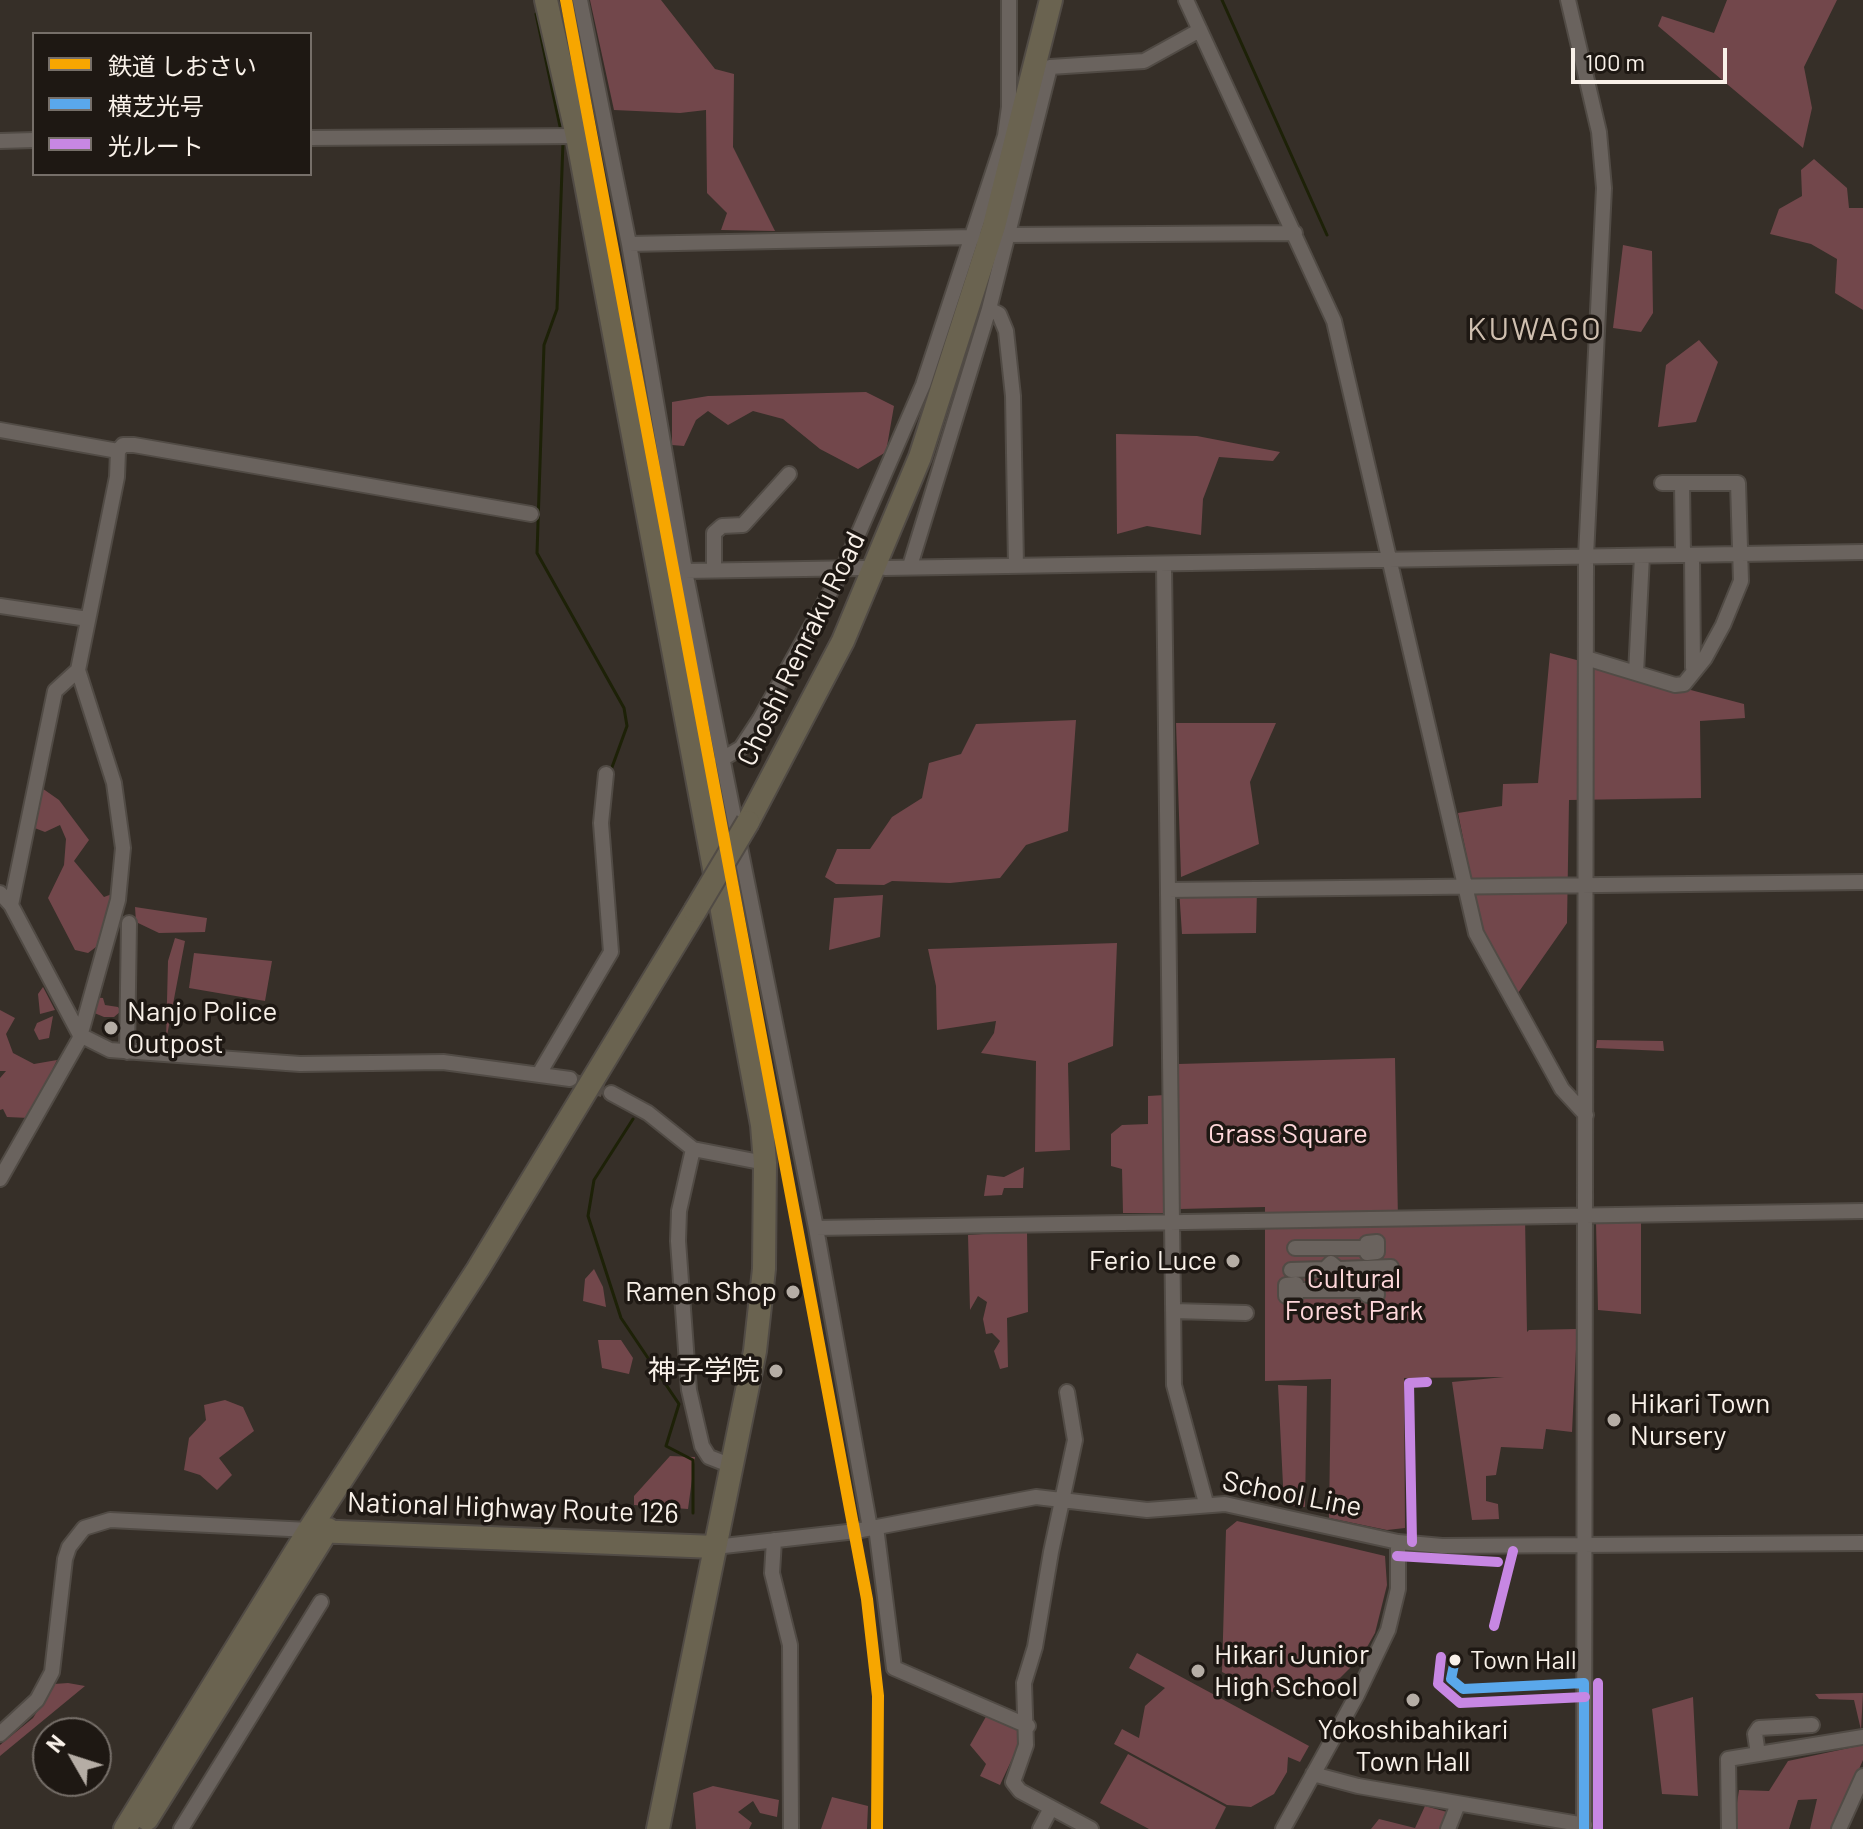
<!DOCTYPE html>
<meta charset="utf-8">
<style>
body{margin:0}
#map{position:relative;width:1863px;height:1829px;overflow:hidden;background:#362f28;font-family:Barlow,"Noto Sans JP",sans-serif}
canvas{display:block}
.legend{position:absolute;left:32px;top:32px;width:280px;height:144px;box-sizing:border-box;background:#1e1813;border:2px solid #766f69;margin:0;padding:10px 14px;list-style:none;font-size:24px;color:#f9f1e9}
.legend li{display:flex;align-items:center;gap:16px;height:40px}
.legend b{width:40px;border:2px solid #766f69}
.north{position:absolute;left:32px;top:1717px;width:80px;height:80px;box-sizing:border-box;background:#1e1813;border:2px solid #766f69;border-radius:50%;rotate:309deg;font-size:22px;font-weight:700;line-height:32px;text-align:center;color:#f9f1e9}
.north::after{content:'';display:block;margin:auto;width:28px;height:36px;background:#b5ada5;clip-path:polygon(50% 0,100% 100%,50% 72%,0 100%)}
.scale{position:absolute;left:1571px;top:48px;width:156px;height:36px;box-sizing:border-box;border:4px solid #f9f1e9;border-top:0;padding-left:10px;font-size:24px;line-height:28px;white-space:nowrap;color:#f9f1e9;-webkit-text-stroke:6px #1e1813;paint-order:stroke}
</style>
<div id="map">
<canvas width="1863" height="1829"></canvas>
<ul class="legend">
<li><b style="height:10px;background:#f7a600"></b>鉄道 しおさい</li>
<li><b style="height:10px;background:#5aa8eb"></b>横芝光号</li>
<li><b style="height:10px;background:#c787e3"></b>光ルート</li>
</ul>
<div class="north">N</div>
<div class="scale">100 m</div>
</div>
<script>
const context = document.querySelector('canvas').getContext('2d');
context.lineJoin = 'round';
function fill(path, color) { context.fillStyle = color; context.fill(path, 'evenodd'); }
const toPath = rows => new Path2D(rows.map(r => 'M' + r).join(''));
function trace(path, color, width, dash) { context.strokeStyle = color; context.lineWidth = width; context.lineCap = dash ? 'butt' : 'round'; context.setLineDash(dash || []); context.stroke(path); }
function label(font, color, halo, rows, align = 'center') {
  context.font = font + ' Barlow,"Noto Sans JP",sans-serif'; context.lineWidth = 7; context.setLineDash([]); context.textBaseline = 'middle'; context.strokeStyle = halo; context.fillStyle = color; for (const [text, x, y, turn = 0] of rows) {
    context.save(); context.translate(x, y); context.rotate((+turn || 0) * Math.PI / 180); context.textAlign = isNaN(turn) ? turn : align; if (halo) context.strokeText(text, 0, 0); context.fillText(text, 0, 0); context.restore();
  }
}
const green = toPath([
 [590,0,661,0,715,69,734,74,733,147,775,231,721,230,727,213,707,193,706,110,680,113,614,110],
 [1727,0,1837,0,1804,67,1812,108,1803,148,1658,26,1662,16,1714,33],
 [1814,159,1847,188,1849,208,1863,208,1863,310,1835,293,1837,259,1811,244,1770,234,1779,209,1802,196,1801,170],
 [1623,245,1652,251,1653,313,1641,332,1613,328],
 [1699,340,1718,362,1696,422,1658,427,1666,365],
 [866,392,894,406,886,452,858,469,820,449,783,419,753,411,728,425,708,411,696,420,684,446,672,445,672,402,708,396],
 [1116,434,1197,436,1280,452,1273,461,1219,457,1203,499,1201,535,1147,526,1117,534],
 [1550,653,1744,704,1745,718,1700,721,1701,798,1569,800,1567,923,1518,993,1481,926,1458,813,1502,806,1503,784,1538,783],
 [1076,720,1068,831,1026,845,1000,878,950,883,892,881,884,885,836,884,825,877,837,849,870,849,892,817,922,798,929,763,961,754,976,724],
 [1176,723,1276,723,1250,782,1259,844,1181,877],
 [39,786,59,800,89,840,74,861,104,897,112,894,100,944,88,953,75,950,48,898,64,865,66,839,60,825,45,832,32,827],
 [1257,888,1256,933,1182,934,1179,889],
 [883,895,880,937,829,950,834,898],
 [135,907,207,918,205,932,159,933,136,922],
 [175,938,185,941,166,1041,168,961],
 [1117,943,1113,1046,1068,1063,1070,1150,1035,1152,1036,1061,981,1053,994,1033,996,1021,937,1030,936,986,928,949],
 [194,953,272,961,265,1001,189,988],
 [43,987,55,1010,40,1014,38,994],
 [91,997,103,998,105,1005,118,1007,121,1011,114,1017,104,1017,92,1012],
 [0,1010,15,1018,6,1034,13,1053,34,1064,57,1060,29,1118,7,1117,3,1109,0,1110,0,1078,6,1071,0,1071],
 [53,1016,49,1038,39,1040,34,1030,37,1023],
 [1597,1040,1663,1041,1664,1051,1596,1048],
 [1395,1058,1398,1220,1525,1217,1527,1332,1529,1330,1577,1329,1572,1432,1546,1429,1543,1449,1501,1447,1496,1475,1486,1476,1486,1501,1498,1504,1499,1519,1472,1520,1452,1382,1504,1377,1404,1378,1405,1528,1387,1530,1329,1518,1331,1379,1265,1381,1265,1207,1179,1209,1178,1064],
 [1165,1095,1166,1213,1123,1213,1122,1169,1111,1166,1111,1134,1122,1125,1148,1124,1148,1096],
 [1024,1167,1023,1188,1004,1188,1002,1195,984,1196,987,1175,1004,1177],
 [1641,1219,1641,1314,1598,1310,1596,1222],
 [1027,1231,1028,1312,1007,1318,1008,1367,1000,1369,994,1351,1000,1341,992,1333,986,1334,983,1319,987,1302,978,1296,970,1310,968,1235],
 [594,1269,603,1287,606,1307,583,1301,585,1279],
 [598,1340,621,1340,633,1358,629,1374,602,1368],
 [1278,1385,1307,1386,1305,1507,1284,1505],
 [225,1400,243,1407,254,1431,219,1458,232,1475,217,1490,200,1475,184,1470,189,1438,206,1420,204,1405],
 [670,1456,695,1457,688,1509,634,1505,634,1496],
 [1237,1521,1385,1556,1387,1585,1375,1633,1362,1656,1340,1678,1316,1688,1288,1694,1260,1690,1222,1672,1226,1530],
 [1137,1653,1309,1746,1300,1762,1288,1757,1287,1772,1274,1794,1251,1807,1227,1805,1114,1744,1122,1729,1139,1738,1145,1706,1165,1688,1129,1668],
 [68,1683,85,1686,0,1756,0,1745,33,1718,54,1684],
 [1863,1693,1861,1730,1854,1700,1819,1699,1815,1694],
 [1693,1697,1698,1796,1662,1794,1652,1709],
 [988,1713,1020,1725,1019,1744,1000,1785,980,1776,986,1764,970,1745],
 [1863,1745,1863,1760,1833,1829,1810,1829,1817,1799,1798,1800,1789,1829,1733,1829,1739,1790,1769,1791,1788,1761],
 [1128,1754,1226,1807,1215,1829,1149,1829,1100,1803],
 [713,1786,779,1800,777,1817,760,1813,753,1801,738,1812,752,1823,749,1829,696,1829,693,1793],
 [832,1797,868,1806,867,1829,821,1829],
 [1425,1806,1447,1812,1441,1829,1371,1829,1379,1819,1415,1828]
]);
const stream = toPath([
 [1222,0,1327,235],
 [536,14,561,131],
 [563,142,557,309,544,345,537,553,624,708,627,726,611,770],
 [633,1119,594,1180,588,1216,621,1318,679,1404,666,1446,693,1460,693,1513]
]);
const minorTunnel = toPath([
 [570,1079,611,1093]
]);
const minor = toPath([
 [580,0,629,244,685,571,816,1228,870,1528],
 [1186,0,1334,321,1476,933,1562,1089,1586,1115],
 [1568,0,1599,132,1604,188,1586,556,1584,1829],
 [310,138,577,136],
 [0,141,34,140],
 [1007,235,1295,233],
 [629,244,974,237],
 [0,430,118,451,123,445,134,445,531,514],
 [1682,483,1683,555],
 [1692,555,1693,668],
 [1164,565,1174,1385,1206,1503],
 [910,566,989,309],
 [1016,566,1013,396,1006,331,999,314,989,309,1050,67,1144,61,1200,30],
 [885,568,1863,552],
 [714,569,714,533,722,526,743,525,789,474],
 [685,571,864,568],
 [0,606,88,619],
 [1586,658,1675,685,1684,684,1705,658,1723,625,1741,581,1738,483,1662,483],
 [78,670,117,477,118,451],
 [1636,673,1642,556],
 [722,759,741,748,760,719,843,569,923,385,1005,136,1009,107,1009,0],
 [1168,890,1863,882],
 [0,893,11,905,80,1035,110,1050,300,1064,443,1062,570,1079],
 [127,1052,129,923],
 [539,1074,611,952,601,823,606,774],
 [611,1093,648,1113,693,1149,765,1163],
 [693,1149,679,1211,678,1241,689,1390,702,1446,709,1457,732,1466],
 [0,1179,79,1040,118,900,123,848,114,783,78,670,55,691,11,905],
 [816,1228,1863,1211],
 [1377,1242,1377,1252,1367,1253,1367,1243,1377,1242],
 [1295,1248,1367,1248],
 [1338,1269,1331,1263,1325,1269,1331,1275,1338,1269,1391,1267],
 [1291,1270,1325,1269],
 [1296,1284,1296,1296,1286,1296,1286,1285,1296,1284],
 [1367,1285,1376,1285,1377,1295,1367,1295,1367,1285],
 [1296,1290,1367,1290],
 [1173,1311,1246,1313],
 [1067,1392,1075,1440,1051,1552,1035,1647,1024,1683,1026,1745,1013,1782,1020,1791,1091,1829],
 [876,1527,894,1668,1028,1726],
 [774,1540,772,1573,790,1645,791,1829],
 [715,1547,856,1531,1036,1497,1147,1510,1225,1504,1398,1542,1442,1546,1863,1543],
 [0,1734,37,1700,52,1672,65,1559,69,1547,84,1528,110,1520,309,1530],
 [1758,1754,1755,1734,1759,1728,1812,1725],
 [1313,1774,1358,1786,1585,1825],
 [181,1829,321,1602],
 [1040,1829,1051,1808],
 [1283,1829,1357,1695,1388,1630,1398,1589,1398,1542],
 [1448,1829,1458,1804],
 [1729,1829,1728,1759,1863,1737],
 [1839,1829,1863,1776]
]);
const highway = toPath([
 [546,0,577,136,762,1125,765,1163,764,1269,755,1351,658,1829],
 [748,822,843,641,920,457,994,226,1051,0],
 [314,1531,715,1547],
 [147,1819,328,1529],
 [125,1829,309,1530,478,1269,695,911]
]);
const highwayBridge = toPath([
 [695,911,748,822]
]);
const bus1 = toPath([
 [1455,1660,1451,1679,1463,1689,1584,1683],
 [1584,1683,1584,1829]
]);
const bus2 = toPath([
 [1412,1542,1409,1383,1427,1382],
 [1397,1556,1498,1562],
 [1494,1626,1513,1551],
 [1441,1657,1438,1684,1460,1703,1585,1697],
 [1598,1683,1598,1829]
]);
const rail1 = toPath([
 [566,0,867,1599,878,1696,877,1829]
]);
const markers = [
 [111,1028,8,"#b5ada5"],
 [1233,1261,8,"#b5ada5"],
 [793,1292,8,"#b5ada5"],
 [776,1371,8,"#b5ada5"],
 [1614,1420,8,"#b5ada5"],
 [1455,1660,7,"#f9f1e9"],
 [1198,1671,8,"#b5ada5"],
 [1413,1700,8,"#b5ada5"]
];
const busNames = [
 ["Town Hall",1470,1660]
];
const streetNames = [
 ["Choshi Renraku Road",801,649,-64],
 ["School Line",1292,1494,11],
 ["National Highway Route 126",513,1508,2]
];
const poiNames = [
 ["Nanjo Police",127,1012],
 ["Outpost",127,1044],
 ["Ferio Luce",1217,1261,"right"],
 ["Ramen Shop",777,1292,"right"],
 ["神子学院",760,1371,"right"],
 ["Hikari Town",1630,1404],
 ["Nursery",1630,1436],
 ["Hikari Junior",1214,1655],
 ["High School",1214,1687],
 ["Yokoshibahikari",1413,1730,"center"],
 ["Town Hall",1413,1762,"center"]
];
const parkNames = [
 ["Grass Square",1288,1134],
 ["Cultural",1354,1279],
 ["Forest Park",1354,1311]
];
const quarterNames = [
 ["KUWAGO",1535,329]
];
fill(green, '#72474b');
trace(stream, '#1d2107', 3);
trace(minorTunnel, '#534c45', 14, [14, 7]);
trace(minor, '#514b45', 18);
trace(highway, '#514b45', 26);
trace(minor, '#6a635e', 14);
trace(highway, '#6a6350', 22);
trace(highwayBridge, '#514b45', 26, []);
trace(highwayBridge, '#6a6350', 22);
trace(bus1, '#5aa8eb', 10);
trace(bus2, '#c787e3', 10);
trace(rail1, '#f7a600', 12);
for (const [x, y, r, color] of markers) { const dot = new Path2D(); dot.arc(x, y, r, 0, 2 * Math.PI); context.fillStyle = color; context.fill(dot); trace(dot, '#1e1813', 3); }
label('26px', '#f9f1e9', '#1e1813', busNames, 'left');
label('28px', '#f9f1e9', '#1e1813', streetNames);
label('28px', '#f9f1e9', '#1e1813', poiNames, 'left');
label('28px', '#fed7da', '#1e1813', parkNames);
context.letterSpacing = '2px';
label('32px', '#cfbfaf', '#1e1813', quarterNames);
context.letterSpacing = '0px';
</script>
